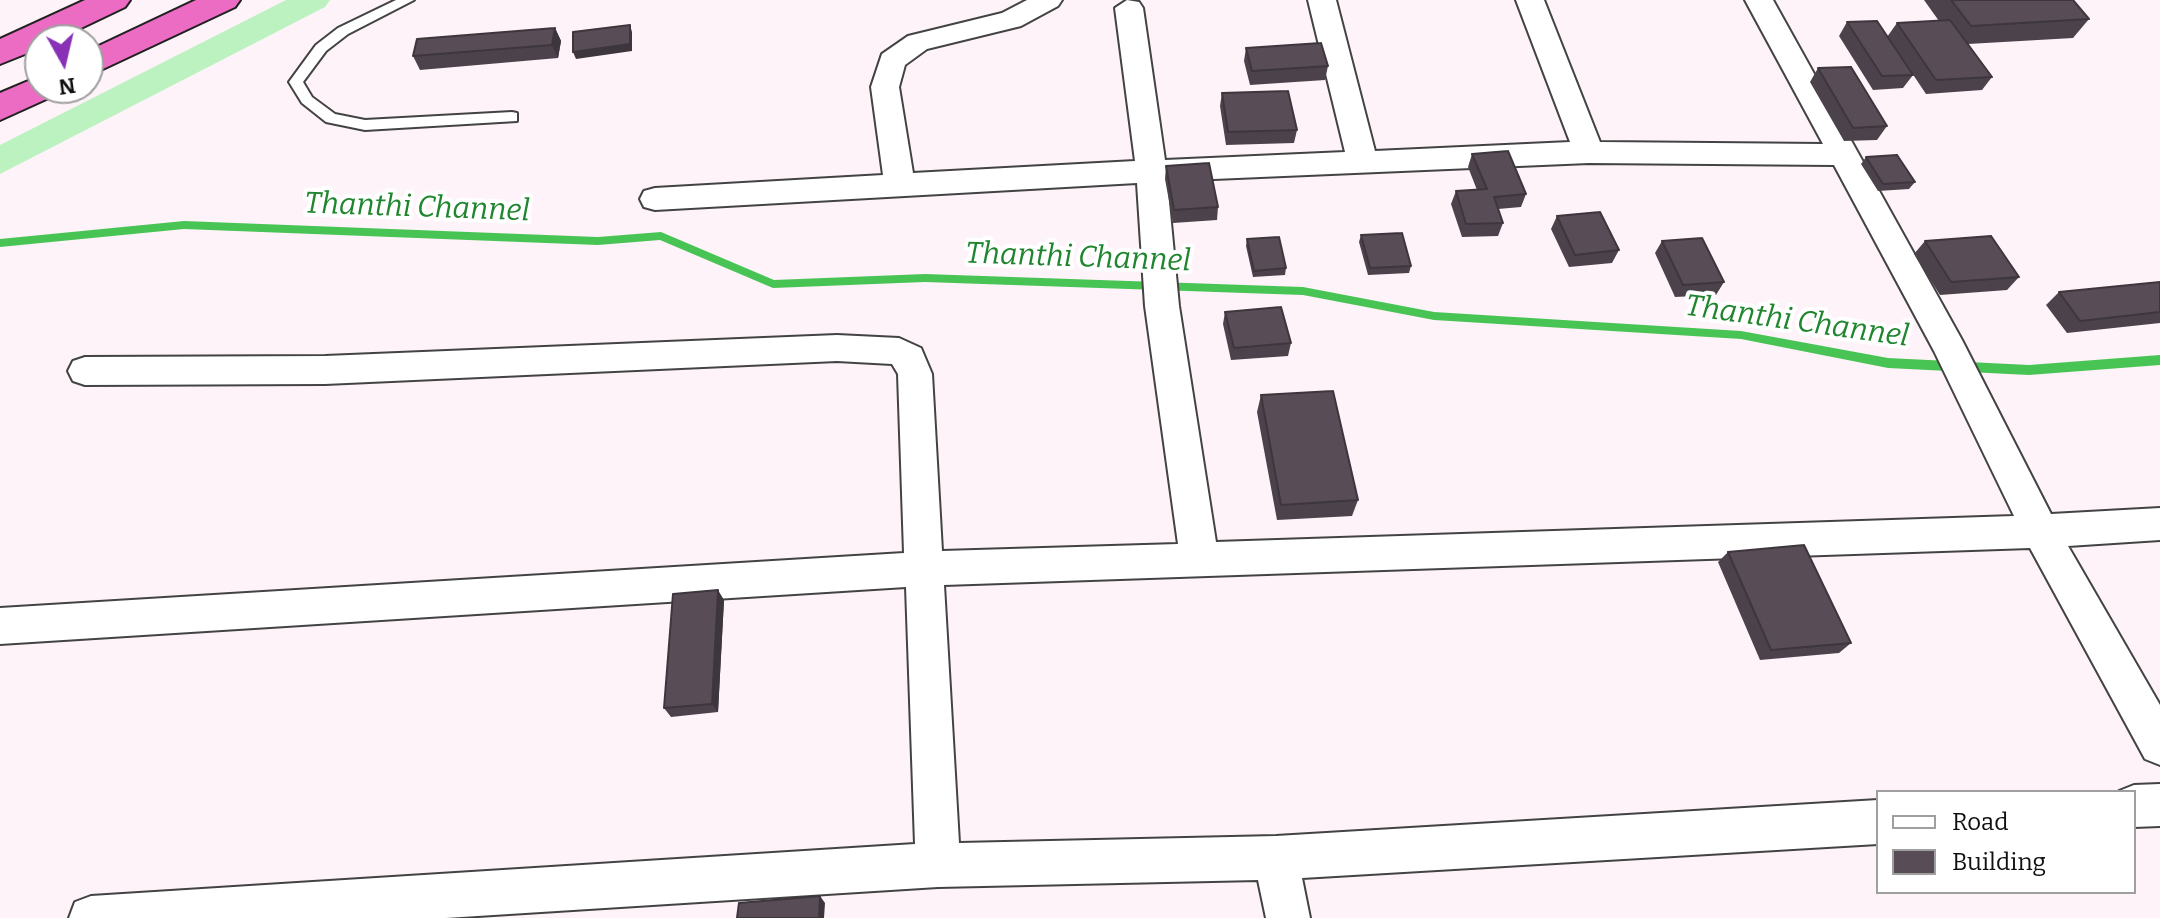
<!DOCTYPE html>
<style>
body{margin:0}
#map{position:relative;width:2160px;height:918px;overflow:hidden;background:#fef3f9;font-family:Bitter,serif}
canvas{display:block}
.legend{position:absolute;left:1876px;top:790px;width:260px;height:104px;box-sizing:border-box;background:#fff;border:2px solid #9f9f9f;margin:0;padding:10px 14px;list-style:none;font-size:24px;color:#101010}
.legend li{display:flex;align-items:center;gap:16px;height:40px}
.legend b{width:40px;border:2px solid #9f9f9f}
.north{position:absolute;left:24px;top:24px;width:80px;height:80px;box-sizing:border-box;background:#fff;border:2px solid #9f9f9f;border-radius:50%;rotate:172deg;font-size:22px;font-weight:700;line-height:32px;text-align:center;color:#101010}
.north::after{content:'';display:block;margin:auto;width:28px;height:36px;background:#8931b6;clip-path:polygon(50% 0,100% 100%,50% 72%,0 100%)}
</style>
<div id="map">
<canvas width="2160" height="918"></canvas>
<ul class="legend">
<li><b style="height:10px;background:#fff"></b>Road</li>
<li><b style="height:22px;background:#584d57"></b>Building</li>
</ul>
<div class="north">N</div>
</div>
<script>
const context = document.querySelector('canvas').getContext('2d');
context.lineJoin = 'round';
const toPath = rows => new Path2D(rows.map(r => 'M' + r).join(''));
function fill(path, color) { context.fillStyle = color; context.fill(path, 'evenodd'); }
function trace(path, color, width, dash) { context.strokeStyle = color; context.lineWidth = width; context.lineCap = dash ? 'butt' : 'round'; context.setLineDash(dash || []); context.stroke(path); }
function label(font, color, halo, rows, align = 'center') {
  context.font = font + ' Bitter,serif'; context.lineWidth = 8; context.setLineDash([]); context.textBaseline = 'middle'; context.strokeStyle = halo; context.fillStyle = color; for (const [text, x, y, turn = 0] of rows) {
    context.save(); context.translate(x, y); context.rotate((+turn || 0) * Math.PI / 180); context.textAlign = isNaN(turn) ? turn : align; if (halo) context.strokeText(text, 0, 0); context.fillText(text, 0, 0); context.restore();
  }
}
const stream = toPath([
 [184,221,598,237,661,232,774,280,925,274,1303,287,1434,312,1741,331,1888,358,2029,365,2160,355,2160,365,2029,375,1888,368,1741,339,1434,320,1303,295,925,282,773,288,660,240,598,245,184,229,0,247,0,239,184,221]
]);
const canal = toPath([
 [286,0,330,0,325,7,0,174,0,145,286,0]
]);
const service = toPath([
 [396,0,414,0,348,34,326,51,303,82,312,97,335,114,365,120,512,112,517,113,517,121,365,130,326,122,302,103,289,82,316,45,338,28,396,0]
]);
const minor = toPath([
 [1027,0,1062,0,1058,6,1021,26,927,49,905,65,899,87,913,173,1135,161,1115,8,1127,0,1139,2,1143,8,1165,160,1345,152,1308,0,1336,0,1375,151,1570,142,1516,0,1544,0,1600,142,1823,144,1745,0,1773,0,1962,340,2051,514,2160,508,2160,540,2068,546,2160,705,2160,765,2145,759,2030,548,944,585,959,843,1276,836,1878,800,1878,844,1302,878,1310,918,1266,918,1258,880,938,887,446,918,69,918,75,902,91,896,915,844,906,587,0,644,0,608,904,553,898,374,892,364,837,361,325,384,85,385,73,381,68,371,73,361,85,357,325,356,837,335,899,338,921,348,932,374,942,551,1178,544,1145,306,1137,183,655,210,644,207,640,199,644,191,655,188,883,175,871,87,882,54,908,36,1002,13,1027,0],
 [1589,163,1834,165,1934,351,2014,516,1216,542,1179,306,1167,181,1589,163],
 [2160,784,2160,826,2134,827,2134,792,2119,791,2134,785,2160,784]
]);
const trunk = toPath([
 [85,0,130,0,125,7,56,40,40,40,40,48,0,64,0,39,85,0],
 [196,0,240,0,235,7,88,76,88,51,196,0],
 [40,76,40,88,59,88,53,96,0,120,0,93,40,76]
]);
const wall = toPath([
 [1924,0,2073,0,2089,19,2073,38,1968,44,1992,77,1982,90,1926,94,1890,40,1913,75,1903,88,1873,90,1839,36,1847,22,1887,37,1897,23,1939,21],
 [555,28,561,41,558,58,420,70,413,56],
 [1246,48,1328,66,1325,80,1250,85,1244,61],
 [1818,68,1887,126,1877,140,1844,141,1810,82],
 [1222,93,1297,130,1294,143,1226,145,1220,106],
 [1472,154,1526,194,1521,207,1498,209,1503,223,1498,236,1462,237,1451,204,1456,191,1477,190,1468,167],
 [1866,157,1915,182,1909,189,1878,191,1861,164],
 [1166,166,1218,207,1217,220,1173,223,1165,179],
 [1557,216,1619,250,1612,263,1569,267,1551,229],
 [1361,235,1411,266,1409,273,1368,275,1359,242],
 [1247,239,1286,268,1285,275,1253,277,1246,246],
 [1662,241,1724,282,1716,295,1675,297,1655,253],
 [1925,241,2019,277,2007,290,1940,295,1914,254],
 [2160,282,2160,323,2067,333,2046,305,2059,292],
 [1225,312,1291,343,1288,356,1231,360,1223,324],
 [1261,395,1358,500,1352,516,1277,520,1257,412],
 [1728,552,1851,643,1839,653,1760,660,1718,562],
 [724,600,718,712,671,717,664,708]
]);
const shadedWall = toPath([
 [630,25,632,32,632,51,576,59,573,52],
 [555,28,561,41,558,58,552,45],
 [718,590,724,600,718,712,712,704],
 [820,896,825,903,824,918,819,918]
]);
const building = toPath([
 [1951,0,2073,0,2089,19,1971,26,1951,0],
 [1950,20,1992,77,1936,80,1897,23,1950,20],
 [1877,21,1913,75,1882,76,1847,22,1877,21],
 [630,25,630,44,573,52,573,32,630,25],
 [555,28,552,45,413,56,417,39,555,28],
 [1321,43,1328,66,1252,71,1246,48,1321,43],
 [1851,67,1887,126,1853,128,1818,68,1851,67],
 [1288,91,1297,130,1228,132,1222,93,1288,91],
 [1508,151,1526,194,1494,197,1503,223,1466,224,1456,191,1487,189,1472,154,1508,151],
 [1897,155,1915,182,1883,184,1866,157,1897,155],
 [1209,163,1218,207,1174,210,1166,166,1209,163],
 [1600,212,1619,250,1575,255,1557,216,1600,212],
 [1402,233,1411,266,1370,268,1361,235,1402,233],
 [1991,236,2019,277,1951,282,1925,241,1991,236],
 [1279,237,1286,268,1254,271,1247,239,1279,237],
 [1702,238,1724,282,1683,285,1662,241,1702,238],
 [2160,282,2160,312,2080,321,2059,292,2160,282],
 [1281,307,1291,343,1234,348,1225,312,1281,307],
 [1333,391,1358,500,1281,505,1261,395,1333,391],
 [1804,545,1851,643,1771,650,1728,552,1804,545],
 [718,590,712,704,664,708,673,594,718,590],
 [820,896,819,918,737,918,739,903,820,896]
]);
const waterNames = [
 ["Thanthi Channel",417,208,2],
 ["Thanthi Channel",1078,258,2],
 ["Thanthi Channel",1797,322,8]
];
fill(stream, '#48c455');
fill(canal, '#bbf2c0');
trace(service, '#434343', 4);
trace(minor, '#434343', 4);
trace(trunk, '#212121', 4);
fill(service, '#fff');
fill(minor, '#fff');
fill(trunk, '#ec6cc4');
fill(wall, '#4c424b');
fill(shadedWall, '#3e363d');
fill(building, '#584d57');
trace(building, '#3e363d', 2);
label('italic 30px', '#1f852e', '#fff', waterNames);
</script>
